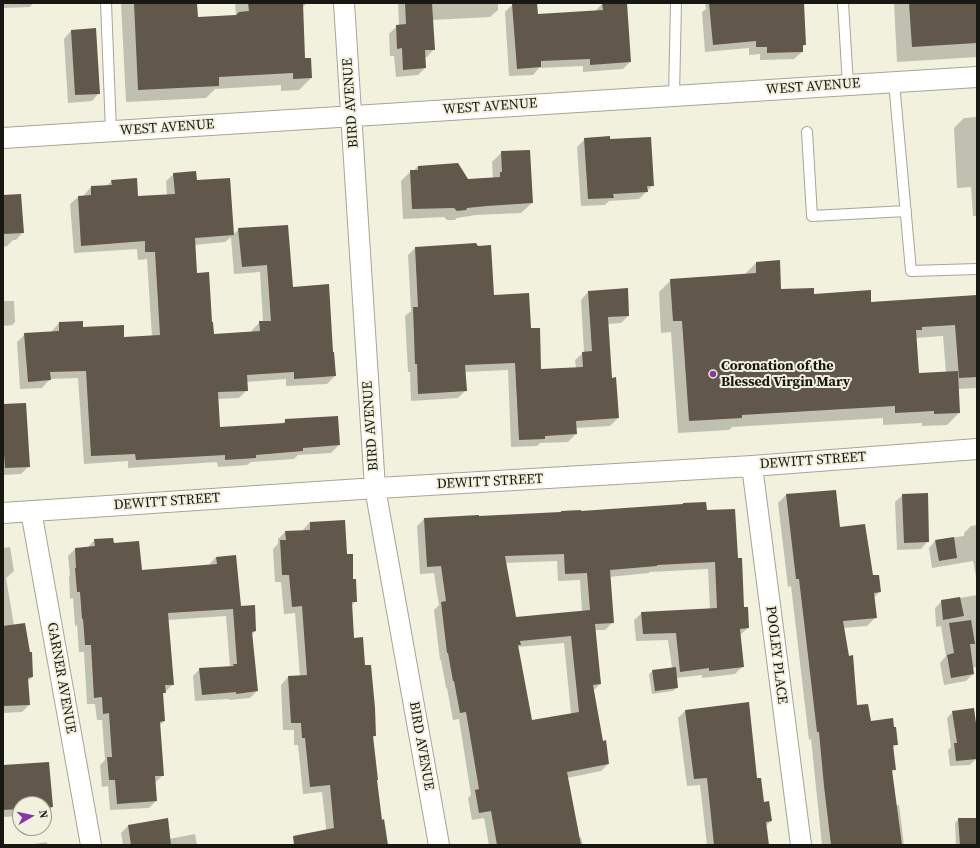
<!DOCTYPE html>
<style>
body{margin:0}
#map{position:relative;width:980px;height:848px;overflow:hidden;background:#f1f1de;font-family:"Source Serif 4",serif}
canvas{display:block}
.frame{position:absolute;inset:0;border:4px solid #181812;pointer-events:none}
.north{position:absolute;left:12px;top:796px;width:40px;height:40px;box-sizing:border-box;background:#f1f1de;border:1px solid #9a9a8c;border-radius:50%;rotate:81deg;font-size:11px;font-weight:700;line-height:16px;text-align:center;color:#181812}
.north::after{content:'';display:block;margin:auto;width:14px;height:18px;background:#8839a9;clip-path:polygon(50% 0,100% 100%,50% 72%,0 100%)}
</style>
<div id="map">
<canvas width="980" height="848"></canvas>
<div class="frame"></div>
<div class="north">N</div>
</div>
<script>
const context = document.querySelector('canvas').getContext('2d');
context.lineJoin = 'round';
function fill(path, color) { context.fillStyle = color; context.fill(path, 'evenodd'); }
const toPath = rows => new Path2D(rows.map(r => 'M' + r).join(''));
function trace(path, color, width, dash) { context.strokeStyle = color; context.lineWidth = width; context.lineCap = dash ? 'butt' : 'round'; context.setLineDash(dash || []); context.stroke(path); }
function label(font, color, halo, rows, align = 'center') {
  context.font = font + ' "Source Serif 4",serif'; context.lineWidth = 4; context.setLineDash([]); context.textBaseline = 'middle'; context.strokeStyle = halo; context.fillStyle = color; for (const [text, x, y, turn = 0] of rows) {
    context.save(); context.translate(x, y); context.rotate((+turn || 0) * Math.PI / 180); context.textAlign = isNaN(turn) ? turn : align; if (halo) context.strokeText(text, 0, 0); context.fillText(text, 0, 0); context.restore();
  }
}
const shadow = toPath([
 [3,3,33,3,30,7,3,8],
 [121,3,196,3,197,18,236,15,235,3,307,3,302,8,304,59,311,78,299,90,281,91,281,85,215,89,206,98,126,102],
 [398,3,498,3,498,10,490,17,432,20,434,49,427,57,425,57,425,68,418,75,396,77,394,56,390,56,389,34,397,26,399,26],
 [536,3,537,16,595,11,603,3,626,3,630,62,623,69,583,72,583,66,539,68,533,75,509,76,505,12,512,5],
 [705,3,803,3,805,44,802,48,802,52,794,59,760,60,760,54,749,55,749,48,705,52,702,12,706,9],
 [894,3,977,3,977,57,897,62],
 [95,29,99,93,92,101,68,103,64,39,71,31],
 [977,117,977,216,973,216,971,187,957,188,954,128,964,118],
 [585,139,653,185,639,199,609,201,605,205,581,206,577,147],
 [502,152,532,203,521,213,476,215,457,218,455,220,447,220,444,217,403,219,401,181,411,171,413,171,418,166,467,180,493,179,492,162],
 [174,174,196,181,230,179,233,235,239,229,292,288,335,376,327,384,286,386,286,379,246,382,247,390,239,398,218,399,219,428,282,424,286,420,339,445,331,453,298,455,294,459,251,462,247,465,218,467,217,462,128,468,128,461,84,464,78,378,50,379,42,388,20,389,17,342,25,334,52,333,52,331,59,323,124,338,152,337,147,259,138,260,137,249,74,253,70,204,78,197,84,196,84,195,91,187,106,186,112,181,137,197,167,195,166,181],
 [231,237,234,274,260,272,263,322,260,322,252,330,252,332,213,335,211,323,196,274,194,245,225,242],
 [3,196,23,232,16,240,13,240,7,246,3,247],
 [415,248,493,296,530,329,540,370,576,368,575,360,584,352,581,300,588,292,628,316,621,323,608,324,611,379,618,418,610,426,575,428,576,434,568,442,540,443,537,446,511,447,508,370,465,372,466,390,458,398,411,401,410,372,408,372,405,316,411,311,408,255],
 [756,263,780,290,870,303,977,296,977,388,958,389,959,413,947,425,922,426,922,423,883,425,883,418,732,427,729,430,678,433,671,332,661,333,659,292,671,280,744,275],
 [943,336,946,373,918,374,916,338],
 [3,301,14,301,15,322,12,325,3,326],
 [3,405,29,466,21,474,3,475],
 [786,495,840,528,872,577,880,591,874,598,876,617,867,626,843,628,856,707,870,723,897,744,893,748,895,769,891,773,896,805,899,805,904,845,822,845,811,739,809,740,791,586,788,587,778,503],
 [903,495,928,541,921,549,897,550,895,502],
 [706,511,737,559,743,608,748,628,740,635,743,666,735,674,702,678,702,675,676,678,677,687,673,691,652,694,649,674,653,671,672,668,668,640,636,641,634,620,642,613,710,610,708,569,650,572,649,573,609,577,613,622,605,630,595,630,600,684,593,691,602,742,608,764,601,771,567,778,579,838,581,837,583,845,489,845,484,818,472,820,468,798,471,795,459,719,453,720,447,688,446,688,441,660,440,660,434,610,439,605,434,573,420,574,417,526,424,519,560,513,561,512],
 [557,561,558,581,580,580,582,612,515,618,505,563],
 [564,643,571,714,531,721,517,647],
 [310,522,346,555,356,601,351,606,354,639,364,666,375,736,372,738,376,780,381,821,387,845,328,845,322,792,303,794,298,745,294,745,294,730,283,730,281,685,288,677,300,676,295,613,284,614,281,582,275,582,273,549,278,544,278,539,285,532,303,531,303,530],
 [977,525,977,581,973,561,932,568,929,548,936,540,964,536,964,533,971,526],
 [95,540,113,544,141,571,209,566,209,565,216,557,240,607,255,631,252,635,257,691,250,698,229,700,229,699,195,701,193,676,200,669,230,667,226,616,168,620,173,684,166,691,165,691,162,695,164,721,159,726,163,775,155,783,156,801,149,808,110,810,108,786,102,787,100,765,105,760,102,720,97,720,95,704,87,704,84,652,79,652,77,625,75,626,73,598,70,599,69,576,70,575,68,556,75,549,87,548],
 [10,547,14,571,6,578,14,625,32,677,28,681,29,705,22,712,3,713,3,548],
 [977,595,977,667,972,668,973,674,966,681,944,685,940,663,946,656,941,626,936,627,935,608,942,601],
 [686,710,756,779,763,803,771,821,766,826,768,845,707,845,700,785,687,786,678,718],
 [953,712,976,759,970,765,950,766,948,750,951,747,947,718],
 [3,766,52,807,44,815,44,804,20,804,20,816,3,817],
 [959,819,977,819,977,845,956,845,955,823],
 [128,826,169,839,195,834,197,845,123,845,121,833],
 [47,842,47,845,28,845]
]);
const building = toPath([
 [134,3,197,3,198,17,236,15,239,12,249,11,248,3,303,3,305,58,311,58,312,78,293,79,293,73,219,77,219,86,138,90],
 [405,3,432,3,435,50,425,50,426,68,403,70,402,48,397,49,396,25,406,24],
 [521,3,537,3,538,14,603,10,602,3,627,3,631,62,590,65,590,59,541,61,541,67,517,69,512,4],
 [709,3,804,3,806,45,803,45,803,52,767,53,767,47,756,47,756,41,713,45],
 [909,3,977,3,977,43,912,47],
 [96,28,100,94,75,95,71,30],
 [610,136,610,139,651,137,654,186,647,186,648,192,613,194,614,198,588,199,584,138],
 [530,150,533,203,487,206,467,208,466,210,457,211,454,208,412,209,410,170,418,170,418,166,458,163,468,179,500,177,500,172,502,172,501,151],
 [196,171,197,180,230,178,234,235,195,238,197,273,209,272,212,322,213,322,214,334,260,331,259,321,271,321,267,265,242,267,238,228,288,225,293,287,329,284,333,352,334,352,336,376,294,379,294,372,247,375,248,391,218,392,220,427,285,423,285,419,338,416,340,445,303,448,303,451,256,455,256,458,225,460,225,455,136,460,135,454,91,456,86,371,50,372,51,380,28,382,24,333,59,331,59,322,83,321,83,327,124,325,124,337,160,335,155,252,145,252,145,241,81,246,78,196,91,195,91,186,112,185,111,180,137,178,138,196,175,194,173,173],
 [21,194,24,233,3,234,3,195],
 [476,243,478,246,491,245,494,295,529,293,531,328,540,328,541,369,583,367,582,352,592,351,588,291,628,288,629,316,608,317,612,378,616,377,619,418,576,421,577,434,545,436,545,439,519,440,515,363,465,365,467,391,418,394,417,364,415,364,413,307,418,307,415,247],
 [780,260,781,289,814,288,814,294,871,290,871,302,977,295,977,377,959,378,955,325,922,327,922,330,916,330,919,373,958,371,960,413,934,414,934,411,895,413,895,406,742,415,742,418,689,421,682,321,673,321,670,279,756,273,756,262],
 [26,403,30,467,5,468,3,440,3,404],
 [836,490,840,527,865,524,873,575,879,575,881,592,874,593,877,618,843,621,849,656,853,655,857,705,868,704,871,721,893,718,894,727,896,727,898,745,893,745,896,770,892,770,902,845,831,845,824,786,819,732,817,732,799,579,796,579,786,494],
 [928,493,929,542,904,543,902,494],
 [706,502,707,510,735,509,738,558,742,558,744,607,748,607,749,628,740,629,744,667,709,671,709,668,680,672,676,633,643,634,641,612,717,608,715,562,657,565,657,566,610,570,614,623,595,624,601,684,593,685,603,741,606,740,609,764,567,772,581,845,497,845,491,811,479,813,475,790,479,789,466,712,460,713,454,681,453,681,448,653,447,653,441,602,446,601,441,566,427,567,424,518,479,515,479,516,561,512,561,511,581,510,581,511,683,504,683,503],
 [564,554,565,574,587,573,590,610,516,617,505,556],
 [571,636,579,712,532,720,518,645,521,645,520,641],
 [345,520,347,554,353,554,353,579,356,579,357,602,352,602,354,638,363,637,365,665,371,665,375,708,376,736,373,736,378,780,377,780,382,820,384,819,388,845,294,845,293,836,334,828,330,785,310,787,305,738,302,738,301,723,291,723,288,676,307,675,302,606,292,607,289,575,282,575,280,540,286,540,285,531,310,530,310,522],
 [954,537,957,558,939,561,935,540],
 [113,538,114,543,139,541,142,570,217,564,216,557,236,555,241,606,255,605,256,631,252,632,258,691,236,694,236,692,202,695,199,668,234,666,233,664,237,664,233,609,168,613,174,685,165,685,166,693,163,693,165,721,160,722,164,776,155,776,157,801,117,804,115,780,109,780,107,757,112,757,109,713,103,714,102,697,94,698,91,645,85,645,83,619,82,619,80,592,77,592,75,568,76,568,75,548,95,546,94,539],
 [960,597,964,616,943,620,941,600],
 [971,620,975,644,970,644,974,674,951,678,947,655,954,653,949,623],
 [25,623,30,652,32,652,33,677,28,678,30,705,3,706,3,626],
 [676,667,678,688,655,691,652,670],
 [749,702,757,778,761,778,764,802,769,801,772,821,766,822,769,845,714,845,707,778,694,779,685,710],
 [974,708,977,731,977,759,956,761,954,743,957,743,952,711],
 [49,762,53,807,44,808,44,804,20,804,20,809,3,810,3,765],
 [168,818,171,845,131,845,128,825],
 [958,818,977,818,977,845,960,845]
]);
const lane = toPath([
 [106,3,111,131],
 [843,3,848,85],
 [894,82,911,271,977,269],
 [674,96,676,3],
 [807,132,812,216,906,211]
]);
const street = toPath([
 [344,3,375,488,439,845],
 [3,138,977,77],
 [752,466,801,845],
 [31,511,91,845],
 [3,513,361,489,752,466,977,449]
]);
const markers = [
 [713,374,4,"#8839a9"]
];
const streetNames = [
 ["WEST AVENUE",813,87,-4],
 ["BIRD AVENUE",351,103,-94],
 ["WEST AVENUE",490,107,-4],
 ["WEST AVENUE",167,128,-4],
 ["BIRD AVENUE",371,426,-94],
 ["DEWITT STREET",813,461,-4],
 ["DEWITT STREET",490,482,-3],
 ["DEWITT STREET",167,502,-4],
 ["POOLEY PLACE",776,655,83],
 ["GARNER AVENUE",61,678,80],
 ["BIRD AVENUE",421,746,80]
];
const poiNames = [
 ["Coronation of the",721,366],
 ["Blessed Virgin Mary",721,382]
];
fill(shadow, '#0003');
fill(building, '#61574a');
trace(lane, '#a5a694', 12);
trace(street, '#a5a694', 22);
trace(lane, '#fff', 10);
trace(street, '#fff', 20);
for (const [x, y, r, color] of markers) { const dot = new Path2D(); dot.arc(x, y, r, 0, 2 * Math.PI); context.fillStyle = color; context.fill(dot); trace(dot, '#f1f1de', 1.5); }
label('14px', '#181812', '#f1f1de', streetNames);
label('bold 14px', '#181812', '#f1f1de', poiNames, 'left');
</script>
